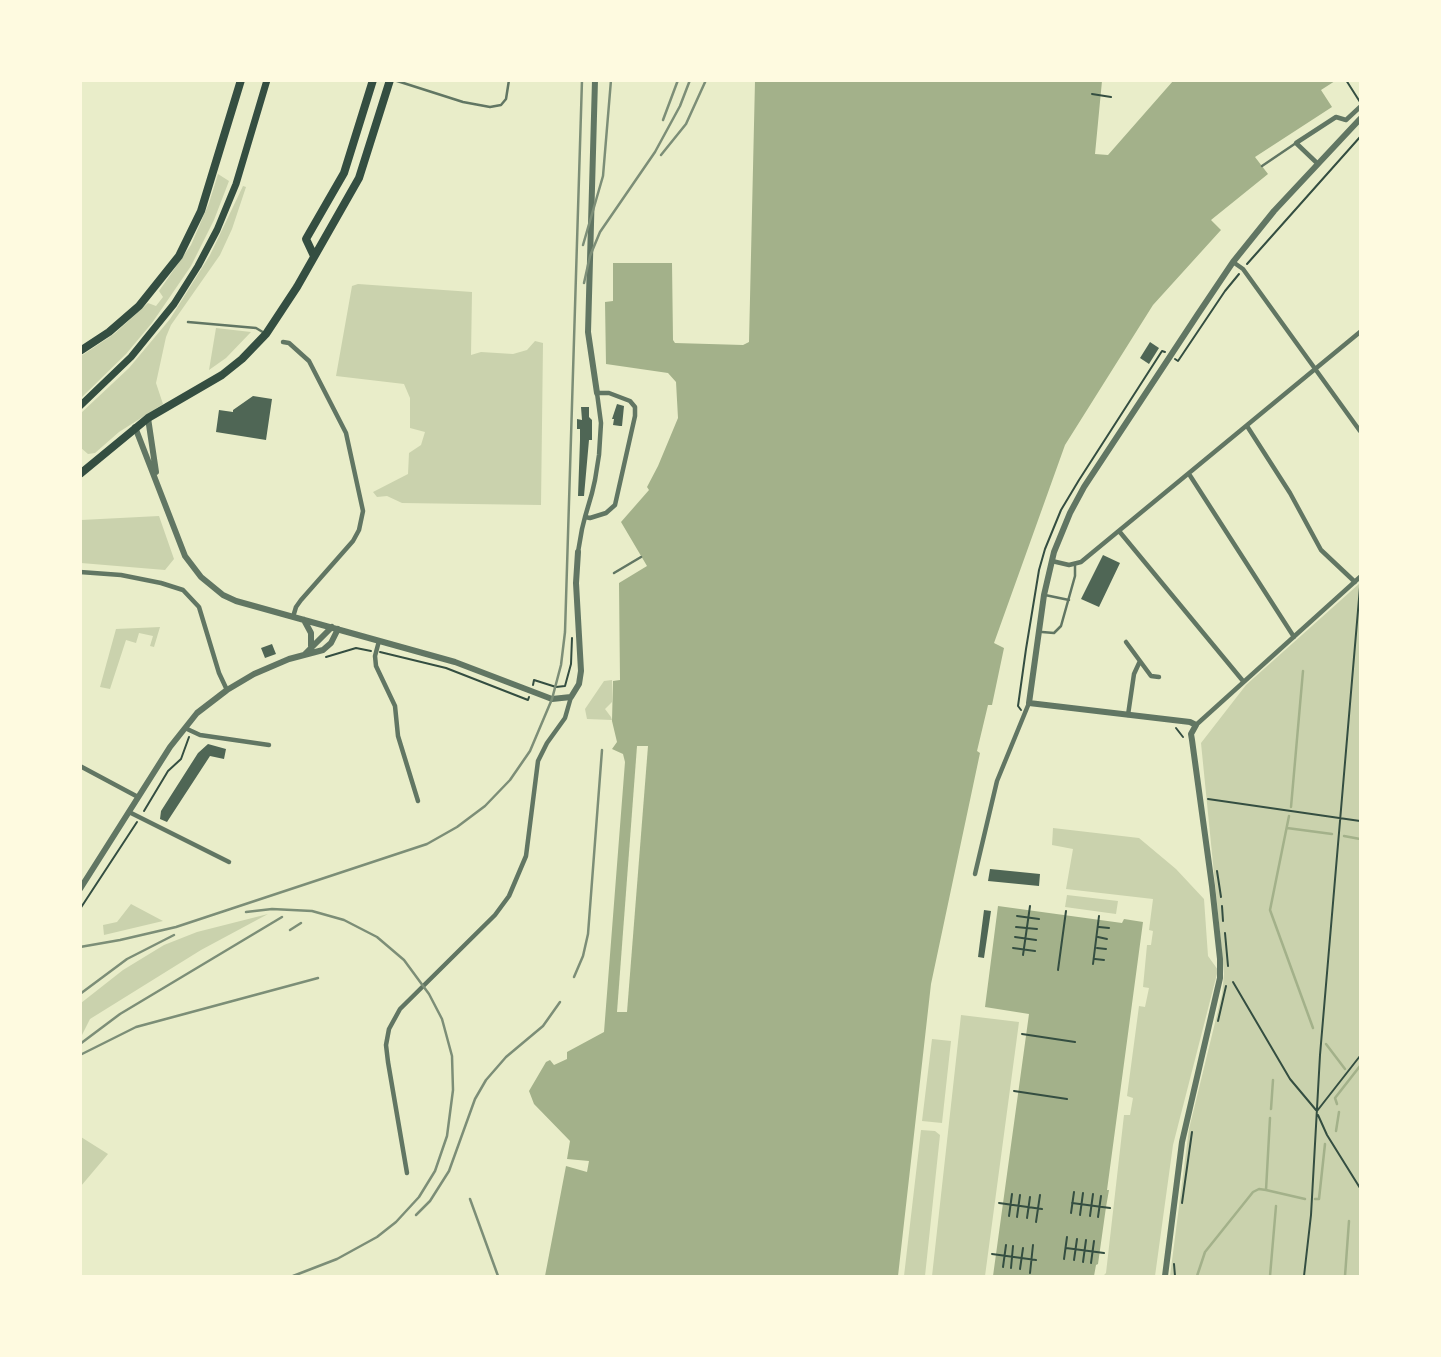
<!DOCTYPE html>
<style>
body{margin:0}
#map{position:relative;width:1441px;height:1357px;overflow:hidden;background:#e9edc9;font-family:Manrope,sans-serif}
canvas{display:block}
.frame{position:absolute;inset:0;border:82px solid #fefae0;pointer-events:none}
</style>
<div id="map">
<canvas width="1441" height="1357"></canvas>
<div class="frame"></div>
</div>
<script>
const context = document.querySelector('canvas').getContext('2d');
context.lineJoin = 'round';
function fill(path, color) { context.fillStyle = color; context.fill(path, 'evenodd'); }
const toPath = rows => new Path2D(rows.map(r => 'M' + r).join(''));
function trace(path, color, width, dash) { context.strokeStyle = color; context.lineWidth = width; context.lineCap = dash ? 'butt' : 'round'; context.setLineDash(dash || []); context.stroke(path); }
const green = toPath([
 [218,174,229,181,214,220,191,266,152,323,126,354,81,398,81,356,114,334,148,303,156,306,163,297,159,291,191,245,209,203],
 [243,186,246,187,232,229,220,255,171,325,166,337,156,383,163,404,119,432,95,453,88,454,81,448,81,413,129,368,170,319,210,255],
 [358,284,472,292,471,355,481,352,513,354,527,350,535,341,543,343,541,505,402,503,387,496,377,497,373,492,408,474,409,453,421,445,425,432,410,428,410,398,404,384,336,376,352,286],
 [216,328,251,332,226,358,209,370],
 [159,516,174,559,165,570,81,563,81,520],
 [1360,583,1360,1276,1170,1276,1189,1129,1222,994,1224,974,1201,743,1246,685],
 [160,627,154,647,150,646,153,636,139,633,136,643,126,640,110,689,100,687,116,629],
 [612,680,612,702,605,709,611,717,612,720,587,719,585,709,604,681],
 [1053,828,1139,838,1176,869,1204,899,1208,956,1218,970,1173,1145,1155,1276,1103,1276,1106,1273,1124,1115,1130,1115,1133,1098,1127,1096,1139,1006,1145,1007,1149,988,1143,987,1147,945,1151,945,1153,931,1149,930,1153,899,1066,889,1073,849,1052,845],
 [1067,895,1118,901,1116,914,1065,907],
 [131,904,163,921,104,935,103,925,117,922],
 [268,914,201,950,90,1019,81,1037,81,1003,123,970,164,945,197,932],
 [961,1015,1019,1022,985,1276,932,1276],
 [932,1039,951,1041,942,1123,922,1121],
 [921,1130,935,1131,940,1135,925,1276,904,1276],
 [81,1137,108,1154,81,1186]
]);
const water = toPath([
 [755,81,1102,81,1095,154,1108,155,1173,81,1335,81,1321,90,1332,107,1255,157,1268,174,1211,220,1221,230,1153,305,1065,445,994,643,1004,648,992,705,988,705,977,751,980,753,931,984,898,1276,545,1276,566,1166,587,1172,589,1161,567,1159,570,1141,534,1104,529,1091,546,1062,550,1060,554,1065,567,1059,567,1052,604,1032,625,762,623,754,612,749,617,742,612,721,613,681,620,680,619,583,647,566,621,522,649,490,647,487,658,466,678,418,676,382,668,373,606,364,605,302,613,301,613,263,672,263,673,340,675,343,743,345,749,342],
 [998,906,1122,923,1124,919,1143,922,1107,1190,1109,1190,1106,1207,1098,1264,1096,1265,1094,1276,993,1276,1029,1014,985,1007]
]);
const pier = toPath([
 [637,746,648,746,627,1012,617,1012]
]);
const stream = toPath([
 [1291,807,1303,671],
 [1289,816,1270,910,1313,1028],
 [1287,828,1332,834],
 [1344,836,1360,839],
 [1326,1044,1345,1069],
 [1337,1104,1335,1098,1360,1066],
 [1271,1109,1273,1080],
 [1270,1118,1266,1190,1305,1199],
 [1336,1131,1339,1112],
 [1315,1199,1319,1199,1325,1144],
 [1197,1276,1205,1252,1253,1192,1259,1189,1266,1190],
 [1270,1276,1276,1206],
 [1345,1276,1349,1221]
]);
const building = toPath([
 [1150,342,1159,348,1149,364,1140,358],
 [253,396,272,399,266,440,216,432,219,410,233,412,233,410],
 [617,404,624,406,622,426,620,426,613,425,614,419,612,419],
 [581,407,589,407,589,417,592,420,592,440,589,440,584,496,578,496,580,440,580,429,577,429,577,419,582,420],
 [1103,555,1120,563,1099,607,1081,599],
 [272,644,276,654,265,658,261,648],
 [208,744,226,749,224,759,210,756,167,822,160,819,161,811,198,753],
 [990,869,1040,874,1039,886,988,881],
 [984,910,991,911,984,958,978,957]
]);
const path = toPath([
 [1346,80,1360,102],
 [1092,94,1111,97],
 [1247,264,1360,137],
 [1175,359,1178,361,1225,291,1239,274],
 [380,652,446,668,528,700,529,697],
 [326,657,356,648,371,651],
 [533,685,534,680,556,687,565,686,571,664,572,638],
 [1021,710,1018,706,1026,649,1039,570,1045,549,1061,510,1079,480,1162,351,1165,352],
 [1176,728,1183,737],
 [1208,799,1360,821],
 [144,811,168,771,181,759,189,737],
 [1217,871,1221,897],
 [1222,906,1223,921],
 [80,909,137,822],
 [1017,916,1039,919],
 [1016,927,1037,929],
 [1099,927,1109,928],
 [1225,933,1228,966],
 [1015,937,1036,940],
 [1098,937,1107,939],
 [1013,948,1035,951],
 [1097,948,1106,949],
 [1023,955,1030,906],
 [1095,959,1104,960],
 [1093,964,1099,916],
 [1058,970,1066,911],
 [1233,982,1290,1079,1316,1110],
 [1218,1021,1226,986],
 [1022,1034,1075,1042],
 [1014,1091,1067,1099],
 [1317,1111,1360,1056],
 [1318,1115,1327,1135,1360,1188],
 [999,1203,1042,1209],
 [1072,1203,1110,1208],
 [1182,1203,1192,1132],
 [1071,1213,1074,1192],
 [1080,1215,1083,1193],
 [1009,1216,1012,1194],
 [1090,1216,1093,1194],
 [1017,1217,1020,1195],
 [1098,1217,1101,1196],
 [1027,1218,1030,1197],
 [1036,1222,1040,1195],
 [1066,1248,1104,1253],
 [992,1254,1036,1260],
 [1064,1259,1067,1237],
 [1074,1260,1077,1239],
 [1083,1262,1086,1240],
 [1091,1263,1094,1241],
 [1174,1264,1175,1276],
 [1003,1267,1006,1245],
 [1011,1268,1013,1246],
 [1020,1269,1023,1248],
 [1030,1273,1033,1245],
 [1304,1276,1311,1215,1320,1055,1360,587]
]);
const service = toPath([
 [394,80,463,102,490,107,501,105,506,99,509,80],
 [1262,166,1296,143],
 [188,322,256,328,266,334],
 [614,573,641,557],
 [1045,595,1069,600],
 [1042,632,1054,633,1061,626,1075,576,1075,565]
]);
const minor = toPath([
 [1318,164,1296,143,1336,117,1346,120,1360,107],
 [1233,262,1243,269,1360,431],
 [283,342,289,343,309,361,346,433,363,511,359,530,353,541,301,600,296,607,293,617],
 [1247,426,1290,493,1321,550,1355,582],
 [1189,474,1294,637],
 [1119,531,1243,681],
 [578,552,582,529,585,517,592,493,595,480,599,455,601,423,597,393,609,393,630,401,635,407,635,416,615,505,606,513,590,518,585,517],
 [1052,561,1069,565,1081,562,1360,332],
 [80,572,121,575,161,583,183,590,199,607,219,673,227,690],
 [379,641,375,656,376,666,395,706,398,736,418,801],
 [1126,642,1151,676,1159,677],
 [1128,715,1134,674,1140,661],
 [1196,725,1360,577],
 [185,728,200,735,269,745],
 [80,766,138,797],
 [129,812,229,862],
 [975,874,997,781,1029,703],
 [407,1173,388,1062,386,1045,389,1029,400,1009,495,915,509,896,526,856,538,761,547,743,565,718,571,697]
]);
const tertiary = toPath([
 [595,80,588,332,597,393],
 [148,418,156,472],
 [135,427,185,556,201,577,223,595,236,601,455,662,552,699,571,697,579,684,581,671,576,583,578,552],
 [304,620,311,633,311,646],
 [305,654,332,627],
 [80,889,170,747,197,713,227,690,254,674,289,659,323,650,331,643,338,629],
 [1165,1276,1182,1142,1220,978,1220,959,1212,886,1192,740,1191,734,1196,725,1190,722,1029,703,1044,595,1054,552,1070,513,1084,487,1198,314,1233,262,1274,211,1360,119]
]);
const primary = toPath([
 [80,406,131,357,174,304,198,266,217,230,236,184,267,80]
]);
const trunk = toPath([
 [314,256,306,239,344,173,373,80],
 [80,351,109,332,139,306,179,256,201,211,241,80],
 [80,474,148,418,222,375,242,359,266,334,297,287,359,178,390,80]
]);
const rail = toPath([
 [663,120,678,80],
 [661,155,686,124,706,80],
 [583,245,603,176,611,80],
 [584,283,590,256,600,232,655,152,680,106,690,80],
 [246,912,272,909,312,911,344,920,377,937,404,960,429,994,442,1019,452,1056,453,1090,447,1136,435,1171,419,1197,396,1222,377,1237,337,1259,293,1276],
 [290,930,301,923],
 [80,947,120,940,176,927,427,844,457,827,485,806,510,780,530,751,552,699,561,665,565,632,582,80],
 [574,977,583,956,588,934,602,750],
 [80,994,127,959,174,935],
 [80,1044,120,1014,282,917],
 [80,1055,136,1027,318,978],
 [470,1199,498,1276],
 [416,1215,430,1201,449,1171,475,1099,486,1080,506,1057,543,1026,560,1002]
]);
fill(green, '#cad2ad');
fill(water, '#a3b18a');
fill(pier, '#e9edc9');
trace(stream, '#a3b18a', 2.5);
fill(building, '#4f6655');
trace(path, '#344e41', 2);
trace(service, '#617663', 2.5);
trace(minor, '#617663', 4.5);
trace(tertiary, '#617663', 6);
trace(primary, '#344e41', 7);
trace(trunk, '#344e41', 8);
trace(rail, '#7c8e77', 2.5);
</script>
